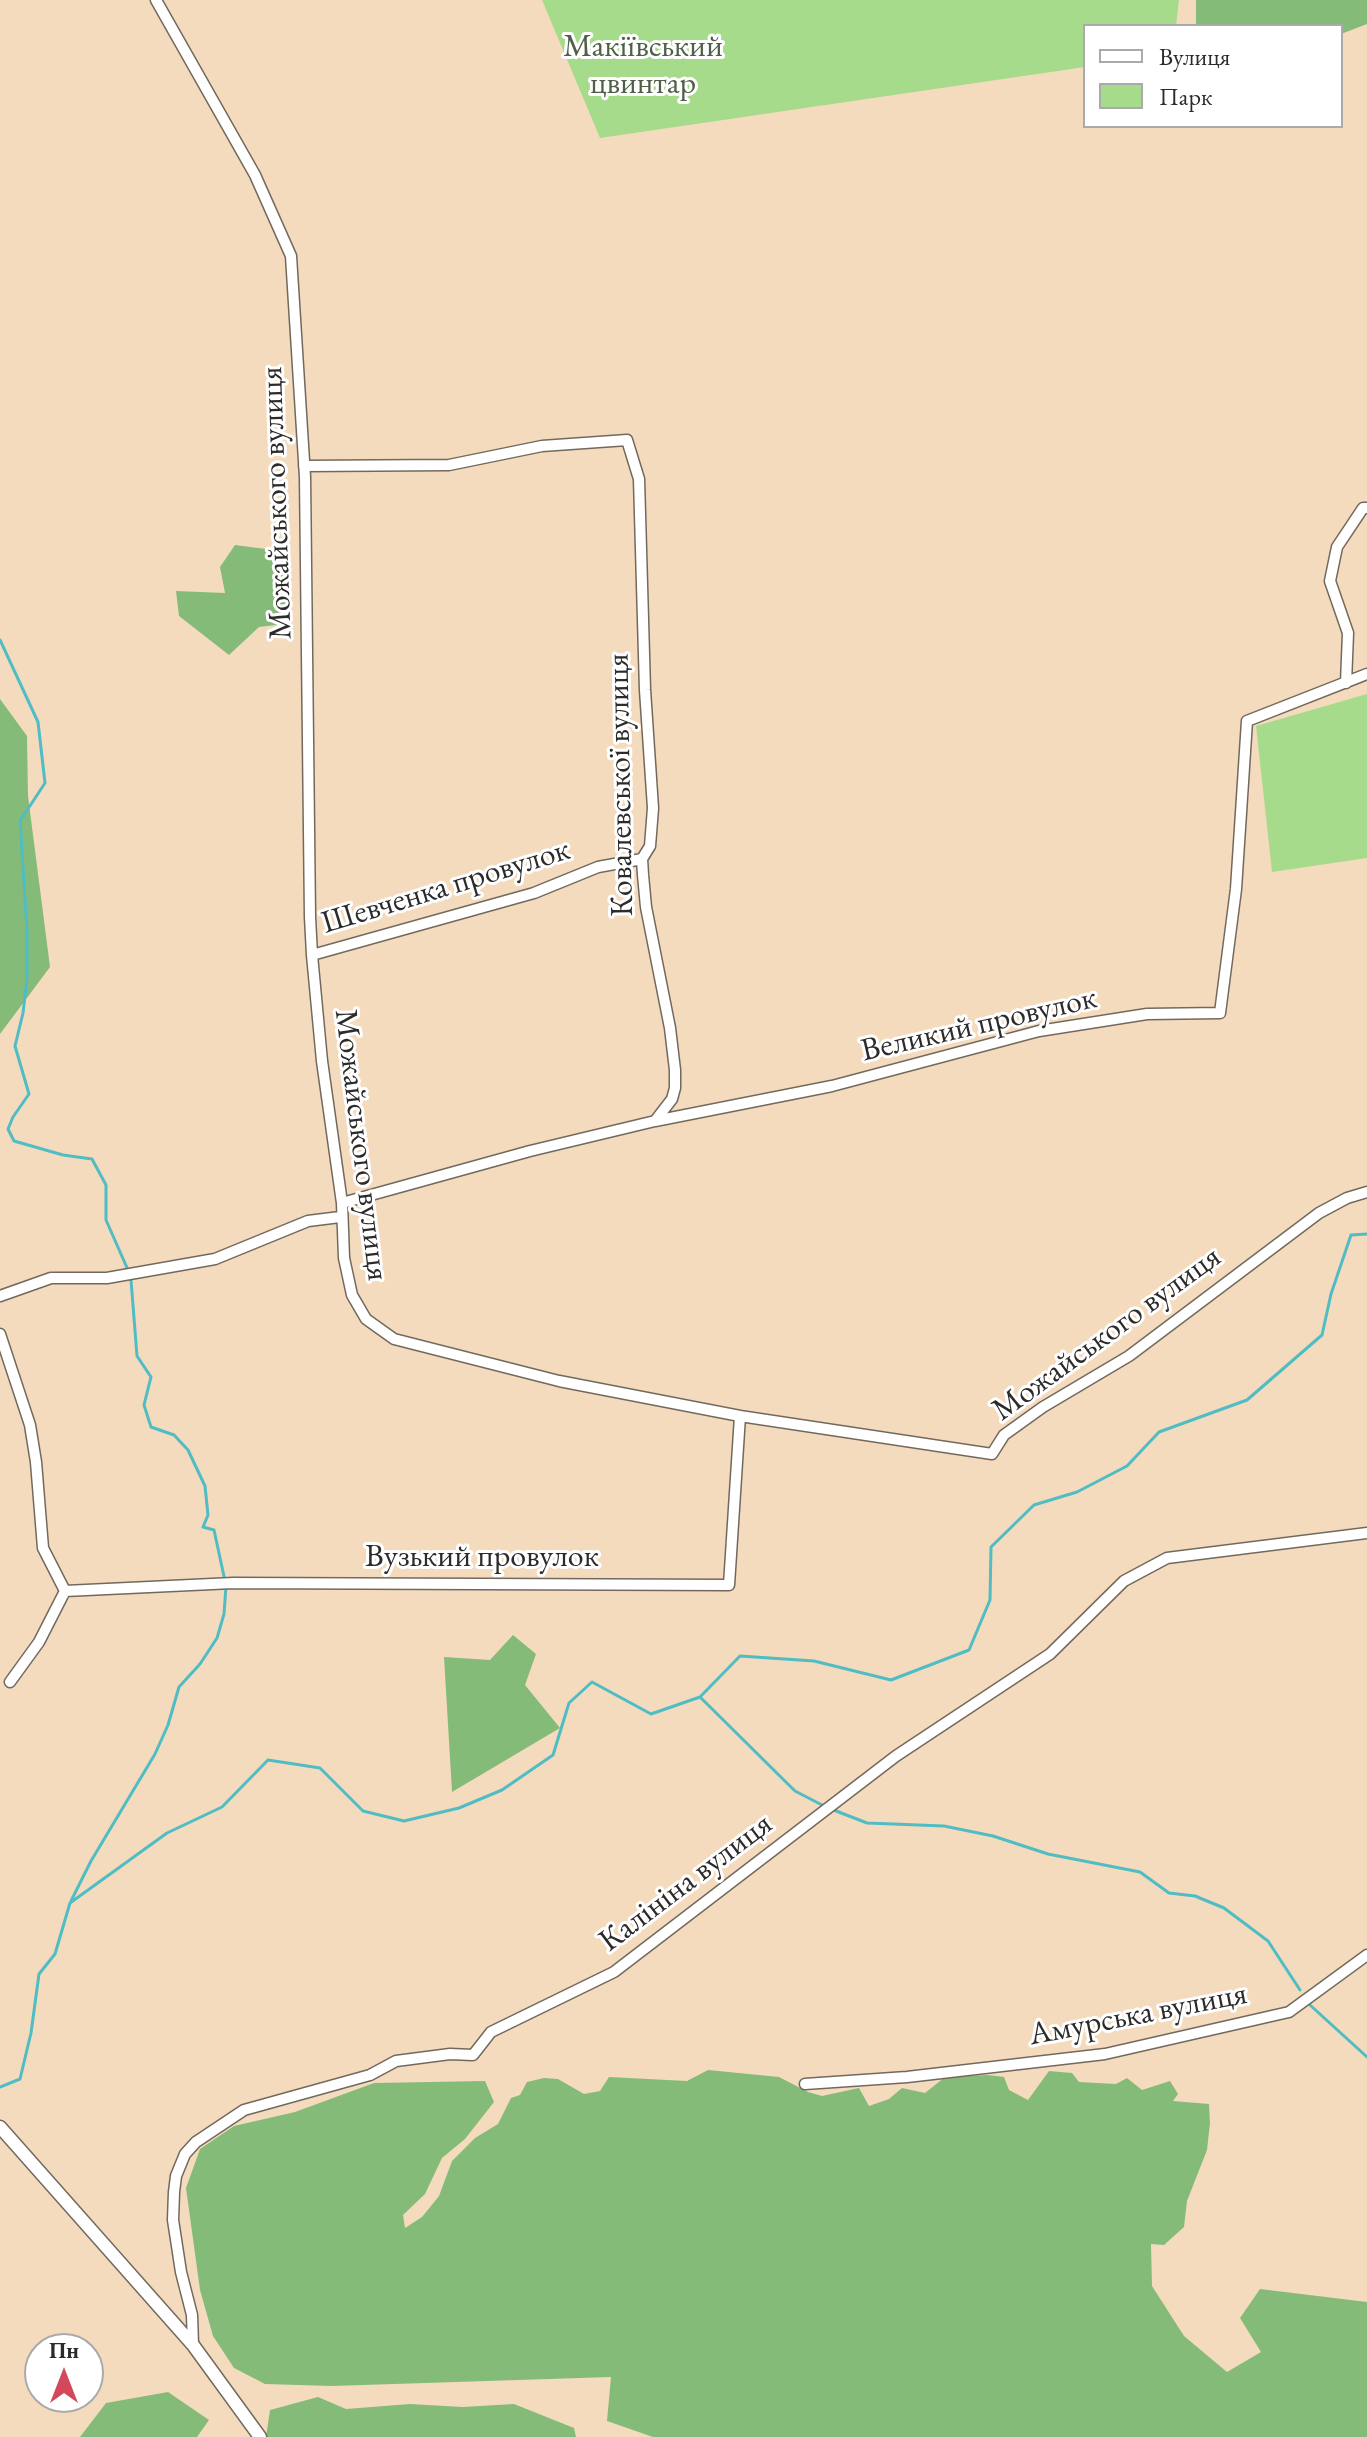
<!DOCTYPE html>
<meta charset="utf-8">
<style>
body{margin:0}
#map{position:relative;width:1367px;height:2437px;overflow:hidden;background:#f5dbbe;font-family:"EB Garamond",serif}
canvas{display:block}
.legend{position:absolute;left:1083px;top:24px;width:260px;height:104px;box-sizing:border-box;background:#fff;border:2px solid #aaa;margin:0;padding:10px 14px;list-style:none;font-size:24px;color:#2b2b2b}
.legend li{display:flex;align-items:center;gap:16px;height:40px}
.legend b{width:40px;border:2px solid #aaa}
.north{position:absolute;left:24px;top:2333px;width:80px;height:80px;box-sizing:border-box;background:#fff;border:2px solid #aaa;border-radius:50%;rotate:0deg;font-size:22px;font-weight:700;line-height:32px;text-align:center;color:#2b2b2b}
.north::after{content:'';display:block;margin:auto;width:28px;height:36px;background:#d1495b;clip-path:polygon(50% 0,100% 100%,50% 72%,0 100%)}
</style>
<div id="map">
<canvas width="1367" height="2437"></canvas>
<ul class="legend">
<li><b style="height:10px;background:#fff"></b>Вулиця</li>
<li><b style="height:22px;background:#a7db8c"></b>Парк</li>
</ul>
<div class="north">Пн</div>
</div>
<script>
const context = document.querySelector('canvas').getContext('2d');
context.lineJoin = 'round';
function fill(path, color) { context.fillStyle = color; context.fill(path, 'evenodd'); }
const toPath = rows => new Path2D(rows.map(r => 'M' + r).join(''));
function trace(path, color, width, dash) { context.strokeStyle = color; context.lineWidth = width; context.lineCap = dash ? 'butt' : 'round'; context.setLineDash(dash || []); context.stroke(path); }
function label(font, color, halo, rows, align = 'center') {
  context.font = font + ' "EB Garamond",serif'; context.lineWidth = 6; context.setLineDash([]); context.textBaseline = 'middle'; context.strokeStyle = halo; context.fillStyle = color; for (const [text, x, y, turn = 0] of rows) {
    context.save(); context.translate(x, y); context.rotate((+turn || 0) * Math.PI / 180); context.textAlign = isNaN(turn) ? turn : align; if (halo) context.strokeText(text, 0, 0); context.fillText(text, 0, 0); context.restore();
  }
}
const green = toPath([
 [542,0,1179,0,1176,26,1085,26,1085,67,600,138],
 [1367,694,1367,858,1272,872,1256,726]
]);
const forest = toPath([
 [1196,0,1367,0,1367,24,1341,34,1341,26,1196,26],
 [235,545,289,552,292,623,259,627,229,655,179,616,176,591,225,593,220,567],
 [0,699,27,736,28,796,50,967,0,1034],
 [513,1635,536,1654,525,1685,560,1728,452,1792,444,1657,490,1660],
 [708,2070,779,2077,808,2092,822,2096,859,2088,869,2106,889,2099,902,2088,925,2093,945,2077,988,2075,1004,2077,1009,2090,1028,2100,1049,2071,1072,2073,1079,2082,1116,2084,1127,2078,1142,2090,1170,2081,1178,2094,1173,2101,1209,2104,1210,2123,1207,2150,1187,2201,1184,2227,1164,2245,1151,2244,1152,2286,1184,2336,1227,2372,1261,2352,1240,2318,1260,2289,1367,2302,1367,2437,653,2437,607,2421,611,2377,332,2386,265,2384,234,2368,213,2336,200,2290,186,2188,200,2149,234,2126,295,2112,374,2083,485,2081,494,2102,465,2139,442,2158,425,2194,403,2215,405,2228,422,2217,439,2196,452,2161,475,2138,498,2124,511,2098,520,2095,527,2082,544,2078,558,2079,584,2094,600,2091,609,2077,687,2081],
 [168,2392,209,2420,197,2437,80,2437,106,2403],
 [318,2397,346,2409,410,2404,463,2407,514,2404,574,2428,576,2437,266,2437,270,2410]
]);
const stream = toPath([
 [0,640,38,722,45,783,20,821,27,930,27,978,23,1013,15,1046,29,1094,13,1117,8,1129,14,1141,63,1155,92,1159,106,1185,106,1220,128,1270],
 [131,1280,137,1356,151,1377,144,1405,151,1427,174,1435,188,1450,205,1486,208,1515,203,1527,214,1530,225,1581],
 [700,1697,795,1791,824,1806],
 [831,1809,867,1823,944,1826,993,1836,1048,1854,1140,1872,1169,1893,1195,1896,1224,1908,1268,1941,1300,1990],
 [71,1901,91,1861,155,1754,168,1725,179,1687,200,1664,217,1638,224,1614,226,1586],
 [1310,2005,1367,2057],
 [0,2087,20,2079,31,2033,39,1974,55,1954,70,1903,167,1833,222,1807,268,1760,320,1768,363,1811,404,1821,459,1808,502,1790,553,1755,569,1703,592,1682,651,1714,700,1697,740,1656,814,1661,891,1680,969,1650,990,1600,991,1547,1034,1505,1077,1492,1127,1466,1159,1432,1247,1400,1322,1335,1331,1294,1351,1235,1367,1234]
]);
const minor = toPath([
 [156,0,255,175,291,256,305,477,310,917,312,955,322,1061,342,1203,344,1258,352,1295,366,1319,394,1339,559,1381,740,1416,992,1454,1004,1435,1043,1407,1129,1356,1319,1213,1347,1198,1367,1192],
 [304,466,449,465,542,446,627,440,639,479,645,690,653,808,650,846,642,859,643,875,646,907,670,1028,675,1070,675,1088,672,1099,655,1121],
 [1346,683,1348,633,1330,581,1337,547,1363,508,1367,508],
 [312,955,534,893,598,867,642,859],
 [342,1203,530,1151,655,1121,832,1086,1039,1031,1147,1014,1220,1013,1236,889,1247,721,1367,674],
 [0,1296,51,1278,107,1278,215,1259,308,1221,340,1217],
 [0,1334,30,1425,36,1462,43,1548,65,1591,233,1583,729,1585,740,1416],
 [10,1682,39,1642,65,1591],
 [805,2084,907,2077,1105,2054,1289,2012,1367,1955],
 [193,2345,192,2315,181,2272,173,2220,174,2192,176,2176,185,2154,196,2142,244,2110,370,2075,396,2061,450,2054,473,2055,491,2032,614,1972,896,1756,1050,1654,1124,1581,1167,1558,1367,1533]
]);
const major = toPath([
 [0,2127,193,2345,260,2437]
]);
const parkNames = [
 ["Макіївський",643,47],
 ["цвинтар",643,84]
];
const streetNames = [
 ["Можайського вулиця",277,503,-92],
 ["Ковалевської вулиця",621,785,-91],
 ["Шевченка провулок",446,887,-17],
 ["Великий провулок",979,1025,-13],
 ["Можайського вулиця",361,1145,83],
 ["Можайського вулиця",1107,1334,-36],
 ["Вузький провулок",482,1557],
 ["Калініна вулиця",686,1883,-37],
 ["Амурська вулиця",1138,2015,-11]
];
fill(green, '#a7db8c');
fill(forest, '#85bb78');
trace(stream, '#4fbdc3', 3);
trace(minor, '#72695e', 13);
trace(major, '#72695e', 15);
trace(minor, '#fff', 10);
trace(major, '#fff', 12);
label('32px', '#506048', '#fff', parkNames);
label('32px', '#2b2b2b', '#fff', streetNames);
</script>
